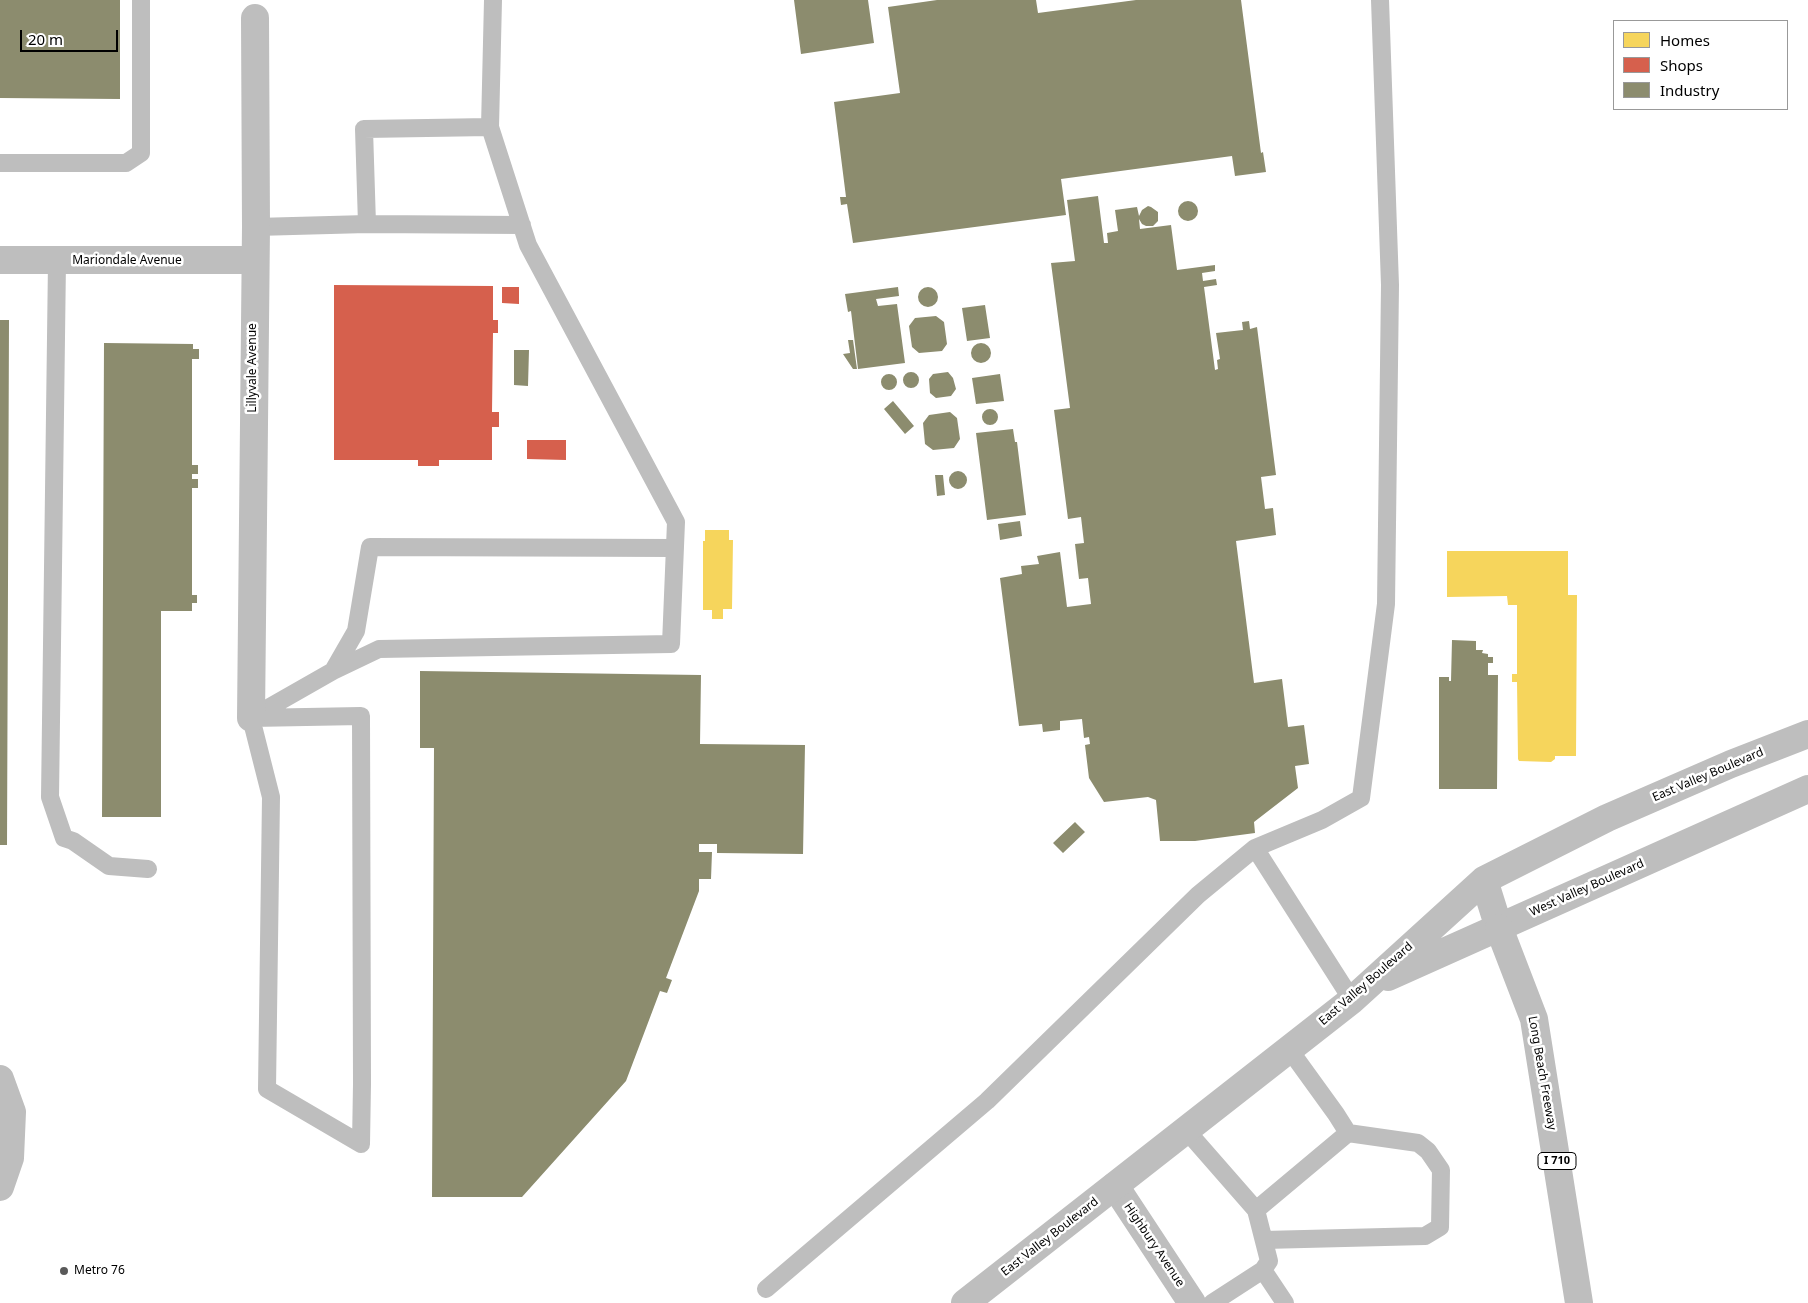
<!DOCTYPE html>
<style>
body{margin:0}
#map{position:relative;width:1808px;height:1303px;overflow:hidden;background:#fff;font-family:"Noto Sans",sans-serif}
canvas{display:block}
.legend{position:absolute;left:1613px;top:20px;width:175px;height:90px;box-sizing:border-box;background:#fff;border:1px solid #999;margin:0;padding:6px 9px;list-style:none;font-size:15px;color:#000}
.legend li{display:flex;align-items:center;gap:10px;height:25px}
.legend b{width:25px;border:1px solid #999}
.scale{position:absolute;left:20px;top:30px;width:98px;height:22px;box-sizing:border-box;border:2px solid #000;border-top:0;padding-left:6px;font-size:15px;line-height:18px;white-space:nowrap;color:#000;-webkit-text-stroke:4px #fff;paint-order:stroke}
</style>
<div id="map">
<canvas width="1808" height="1303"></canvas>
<ul class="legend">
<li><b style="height:14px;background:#f6d55c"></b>Homes</li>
<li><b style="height:14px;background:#d6604d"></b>Shops</li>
<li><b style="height:14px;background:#8c8c6e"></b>Industry</li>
</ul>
<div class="scale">20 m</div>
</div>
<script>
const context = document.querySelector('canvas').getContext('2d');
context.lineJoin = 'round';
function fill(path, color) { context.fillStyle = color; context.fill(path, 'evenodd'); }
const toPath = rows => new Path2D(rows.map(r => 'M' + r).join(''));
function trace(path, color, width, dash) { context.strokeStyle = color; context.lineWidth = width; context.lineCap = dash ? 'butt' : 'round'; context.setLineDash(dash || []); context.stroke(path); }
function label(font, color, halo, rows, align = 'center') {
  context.font = font + ' "Noto Sans",sans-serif'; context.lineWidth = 5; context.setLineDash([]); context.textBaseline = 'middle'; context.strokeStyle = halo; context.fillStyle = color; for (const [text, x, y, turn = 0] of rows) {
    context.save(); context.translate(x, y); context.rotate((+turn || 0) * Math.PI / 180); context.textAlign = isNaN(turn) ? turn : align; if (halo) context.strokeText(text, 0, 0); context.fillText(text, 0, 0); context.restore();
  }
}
const homes = toPath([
 [705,530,729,530,729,540,733,540,732,609,723,609,723,619,712,619,712,610,703,610,703,541,705,541],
 [1447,551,1568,551,1568,595,1577,595,1576,756,1555,756,1555,759,1551,762,1519,761,1518,759,1517,682,1512,682,1512,674,1517,674,1517,605,1508,605,1507,596,1447,597]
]);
const shops = toPath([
 [334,285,493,286,493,320,498,320,498,333,493,333,492,412,499,412,499,427,492,427,492,460,439,460,439,466,418,466,418,460,334,460],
 [502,287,519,287,519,304,502,303],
 [527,440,566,440,566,460,527,459]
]);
const industry = toPath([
 [0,0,120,0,120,99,0,98],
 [794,0,868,0,874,43,801,54],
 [937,0,1036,0,1038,13,1136,0,1241,0,1261,153,1263,152,1266,172,1235,176,1232,156,1061,179,1066,215,853,243,847,204,841,205,840,197,846,197,834,102,900,93,888,7],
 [1098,196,1104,243,1108,243,1107,233,1118,231,1115,210,1137,207,1139,216,1142,210,1148,206,1151,207,1158,212,1158,221,1153,226,1146,226,1142,224,1139,219,1140,229,1171,225,1177,270,1215,265,1215,271,1202,273,1203,281,1216,279,1217,285,1204,287,1215,370,1218,369,1217,360,1220,359,1216,333,1243,330,1242,322,1249,321,1250,329,1257,327,1276,475,1261,477,1265,509,1273,508,1276,535,1236,541,1254,683,1282,679,1288,727,1304,725,1309,764,1295,766,1298,788,1254,822,1255,833,1195,841,1160,841,1156,800,1148,797,1104,802,1089,778,1085,745,1090,744,1089,737,1084,738,1082,719,1060,721,1060,730,1043,732,1042,724,1019,726,1000,578,1022,574,1021,566,1039,564,1037,556,1060,552,1067,607,1091,604,1088,578,1079,579,1075,544,1084,543,1081,517,1068,519,1054,410,1070,408,1051,263,1075,261,1067,200],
 '1178 211a10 10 0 1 1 20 0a10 10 0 1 1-20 0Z',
 [898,287,899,296,876,299,878,306,897,304,905,363,858,369,851,311,848,312,845,294],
 '918 297a10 10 0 1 1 20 0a10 10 0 1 1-20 0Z',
 [985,305,990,338,967,341,962,308],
 [936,316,944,322,947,344,942,351,919,353,912,347,909,326,915,318],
 [0,320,9,320,7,845,0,845],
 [848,340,853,340,857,369,853,369,843,354,850,353],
 '971 353a10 10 0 1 1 20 0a10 10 0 1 1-20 0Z',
 [104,343,193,344,193,349,199,349,199,359,192,359,192,465,198,465,198,474,192,474,192,479,198,479,198,488,192,488,192,595,197,595,197,603,192,603,192,611,161,611,161,817,102,817],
 [514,350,529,350,528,386,514,385],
 [948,372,953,378,956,389,951,396,936,398,930,393,929,379,933,374],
 '903 380a8 8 0 1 1 16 0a8 8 0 1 1-16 0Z',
 [1000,374,1004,401,976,404,972,378],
 '881 382a8 8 0 1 1 16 0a8 8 0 1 1-16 0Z',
 [893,401,914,426,905,434,884,409],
 '982 417a8 8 0 1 1 16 0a8 8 0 1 1-16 0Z',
 [950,412,957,418,960,439,954,448,933,450,925,444,923,423,929,415],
 [1013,429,1015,442,1017,442,1026,515,987,520,976,433],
 '949 480a9 9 0 1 1 18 0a9 9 0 1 1-18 0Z',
 [935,475,943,475,945,495,937,496],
 [1020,521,1022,536,1000,540,998,524],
 [1452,640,1476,641,1476,650,1483,650,1482,653,1488,654,1488,657,1493,657,1493,663,1488,663,1488,675,1498,675,1497,789,1439,789,1439,677,1449,677,1449,681,1451,681],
 [420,671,701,675,700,744,805,745,803,854,717,853,717,844,699,844,699,852,712,852,711,879,699,879,699,891,666,978,672,980,667,993,660,991,626,1081,522,1197,432,1197,434,748,420,748],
 [1075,822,1085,832,1063,853,1053,843]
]);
const lane = toPath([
 [0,163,126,163,141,153,141,0],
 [367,224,522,225],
 [256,227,367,224,364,129,490,127,493,0],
 [57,261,50,797,64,838,73,841,109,866,148,869],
 [333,671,356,631,370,547,675,548],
 [254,716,333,671,379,649,671,644,676,522,528,245,490,127],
 [361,716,362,1084,361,1144,267,1089,271,797,251,718,361,716],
 [1255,848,1322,820,1361,798,1386,604,1390,285,1380,0],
 [1186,1130,1256,1210,1348,1133,1336,1114,1289,1049],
 [1264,1240,1425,1236,1440,1227,1441,1170,1428,1151,1418,1143,1348,1133],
 [1263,1270,1285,1303],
 [766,1289,987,1101,1198,895,1255,848,1352,1000],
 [1212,1303,1263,1270,1269,1261,1256,1210]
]);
const street = toPath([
 [0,260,254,260],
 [251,718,256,227,255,18],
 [0,1079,12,1112,10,1158,0,1187],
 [1115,1186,1192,1303]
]);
const primary = toPath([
 [1484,880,1499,928],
 [1388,977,1808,789],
 [965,1303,1352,1000,1484,880,1607,818,1731,764,1808,734]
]);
const highway = toPath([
 [1499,928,1534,1019,1579,1303]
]);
const markers = [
 [64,1271,5,"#595959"]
];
const shields = [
 [1557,1161,38]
];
const shieldNames = [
 ["I 710",1557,1161]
];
const streetNames = [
 ["Mariondale Avenue",127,261],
 ["Lillyvale Avenue",253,368,-90],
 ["East Valley Boulevard",1708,775,-23],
 ["West Valley Boulevard",1587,888,-24],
 ["East Valley Boulevard",1366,984,-41],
 ["Long Beach Freeway",1542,1073,80],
 ["East Valley Boulevard",1050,1237,-38],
 ["Highbury Avenue",1154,1245,56]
];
const poiNames = [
 ["Metro 76",74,1271]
];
fill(homes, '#f6d55c');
fill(shops, '#d6604d');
fill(industry, '#8c8c6e');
trace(lane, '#bebebe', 18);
trace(street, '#bebebe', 28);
trace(primary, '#bebebe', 28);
trace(highway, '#bebebe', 28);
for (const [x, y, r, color] of markers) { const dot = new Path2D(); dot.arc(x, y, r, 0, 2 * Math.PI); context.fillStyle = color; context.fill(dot); trace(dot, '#fff', 2); }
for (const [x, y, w] of shields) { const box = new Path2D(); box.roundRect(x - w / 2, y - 8.5, w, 17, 4); context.fillStyle = '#fff'; context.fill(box); trace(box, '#000', 1); }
label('bold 11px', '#000', null, shieldNames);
label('12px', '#000', '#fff', streetNames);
label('12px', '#000', '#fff', poiNames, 'left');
</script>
